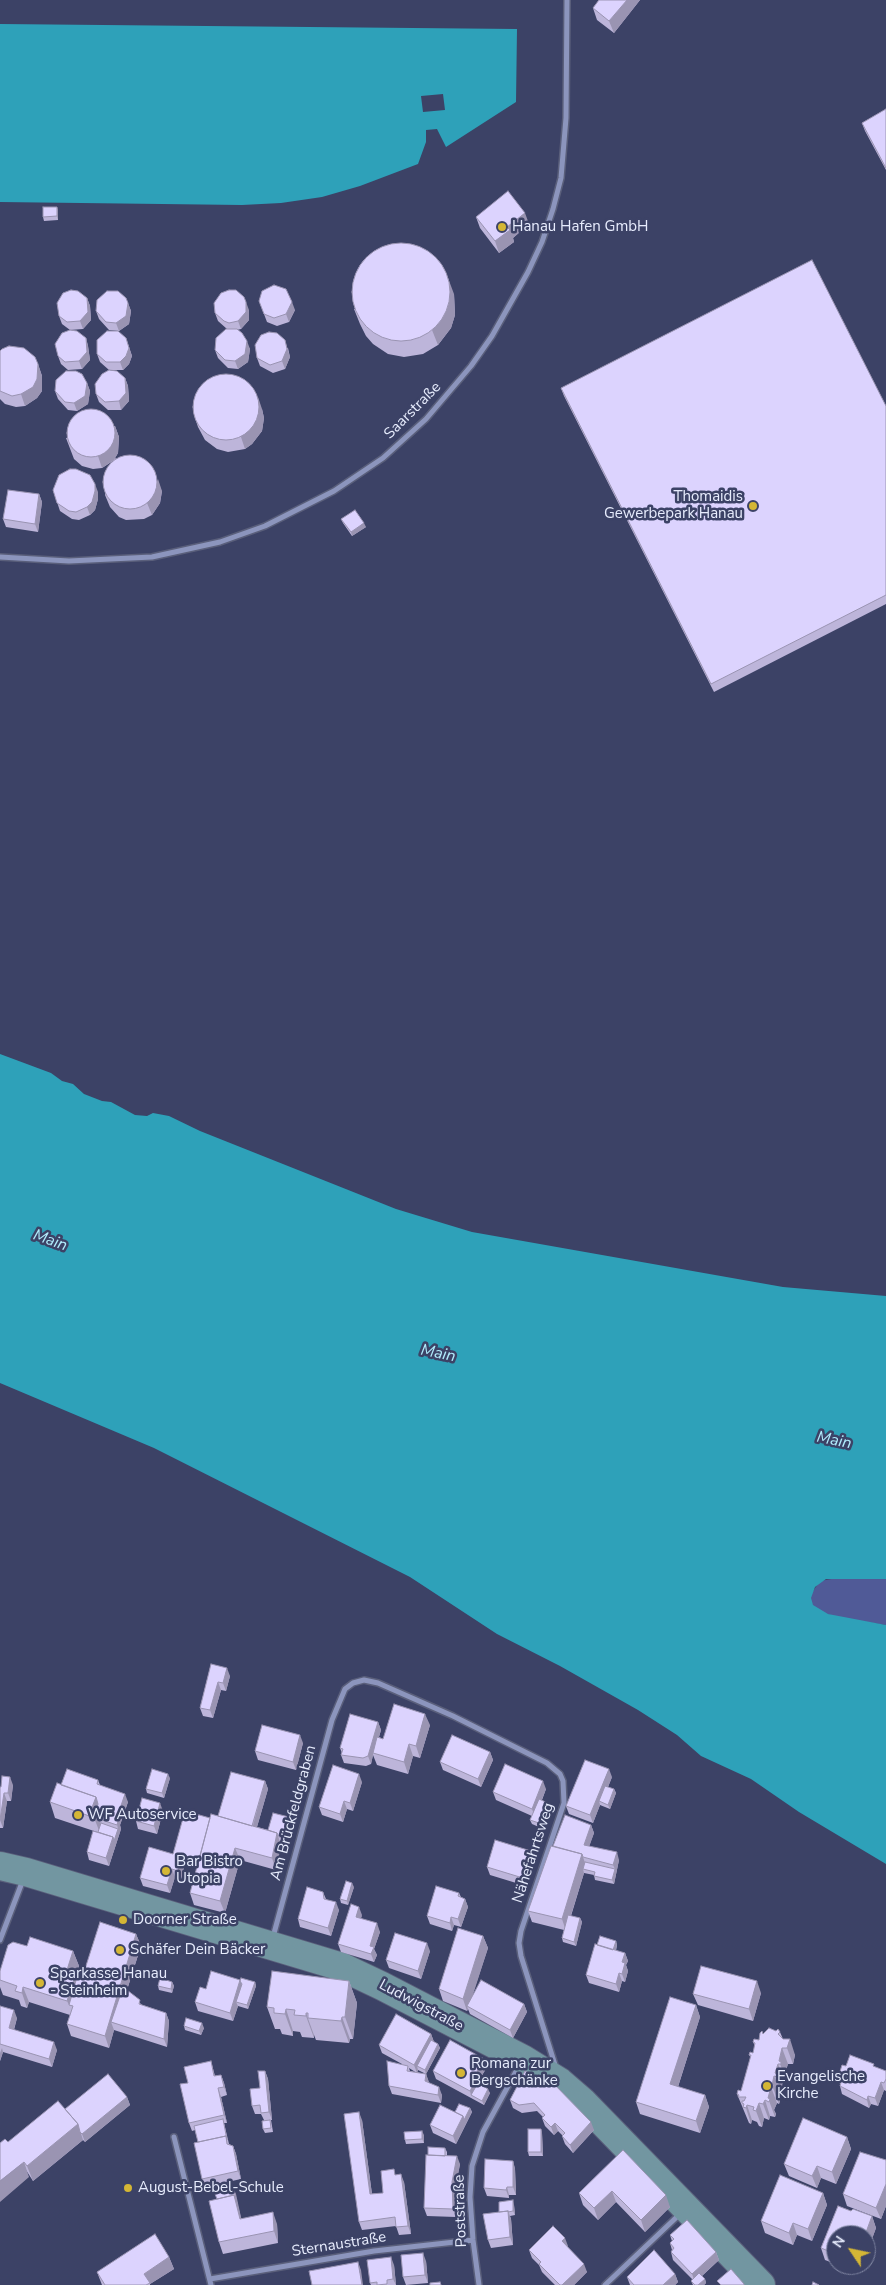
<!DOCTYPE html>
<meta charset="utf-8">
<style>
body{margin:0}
#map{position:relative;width:886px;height:2285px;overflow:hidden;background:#3c4266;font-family:"Nunito Sans",sans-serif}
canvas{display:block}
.north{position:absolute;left:826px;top:2225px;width:50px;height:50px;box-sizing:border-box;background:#3c4266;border:1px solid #8086a2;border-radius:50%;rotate:304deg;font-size:14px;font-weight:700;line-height:20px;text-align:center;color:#e7ecfd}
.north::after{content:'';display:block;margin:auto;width:18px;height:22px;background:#d4b635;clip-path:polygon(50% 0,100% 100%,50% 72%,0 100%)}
</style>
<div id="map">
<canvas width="886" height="2285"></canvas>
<div class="north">N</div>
</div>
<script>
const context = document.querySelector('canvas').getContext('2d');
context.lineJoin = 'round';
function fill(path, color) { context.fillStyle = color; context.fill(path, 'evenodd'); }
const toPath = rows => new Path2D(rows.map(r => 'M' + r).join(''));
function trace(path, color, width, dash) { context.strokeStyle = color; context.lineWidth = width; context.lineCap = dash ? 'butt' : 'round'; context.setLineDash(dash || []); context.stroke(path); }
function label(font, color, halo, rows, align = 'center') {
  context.font = font + ' "Nunito Sans",sans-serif'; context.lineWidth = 5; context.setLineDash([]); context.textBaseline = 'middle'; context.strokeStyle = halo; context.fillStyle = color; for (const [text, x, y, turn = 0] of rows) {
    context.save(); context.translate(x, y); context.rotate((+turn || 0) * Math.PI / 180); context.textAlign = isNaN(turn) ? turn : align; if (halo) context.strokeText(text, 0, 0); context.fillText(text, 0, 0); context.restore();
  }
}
const green = toPath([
 [837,1578,886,1579,886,1625,840,1618,824,1613,813,1606,811,1603,811,1594,820,1581]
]);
const water = toPath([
 [0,24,517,29,516,102,446,147,437,129,426,130,426,142,418,164,360,186,322,197,281,203,242,205,0,202],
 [0,1054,51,1073,62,1081,73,1084,84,1094,102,1101,111,1102,135,1115,147,1116,153,1113,169,1116,200,1131,396,1209,472,1232,783,1287,886,1296,886,1579,826,1579,815,1587,811,1598,813,1605,828,1614,886,1625,886,1864,799,1812,751,1779,701,1756,677,1735,638,1710,560,1666,497,1634,410,1577,154,1448,0,1383]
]);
const pier = toPath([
 [443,94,445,110,423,112,421,96]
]);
const street = toPath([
 [0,557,69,561,152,557,220,542,265,526,334,491,383,458,426,419,471,366,492,336,528,272,542,242,553,209,561,178,566,118,567,0],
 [273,1937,332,1720,345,1689,353,1683,364,1680,378,1683,453,1716,547,1763,560,1774,563,1781,564,1803,521,1931,519,1943,521,1956,556,2068],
 [0,1940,23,1880],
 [174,2137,211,2285],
 [210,2279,374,2251,473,2240],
 [479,2285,473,2240,470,2197,472,2166,483,2132,519,2066],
 [605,2285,681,2213]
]);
const secondary = toPath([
 [0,1866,26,1872,342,1967,382,1986,523,2059,560,2082,582,2101,761,2285]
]);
const wall = toPath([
 [599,0,640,0,614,33,597,20,593,8],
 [886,109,886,170,865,131,862,123],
 [57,207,58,211,58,220,44,221,43,217],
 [476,217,529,224,513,238,514,242,499,253,480,228],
 [454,294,455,315,451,328,438,345,423,354,404,357,388,354,373,344,366,336,360,324,354,309],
 [87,298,90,306,91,320,83,329,70,330,62,324,59,316],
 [126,298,131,311,129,324,119,331,109,330,99,319,96,311],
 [259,301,295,310,289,322,277,326,267,322],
 [249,310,249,320,241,329,237,330,250,349,248,362,238,369,228,368,218,358,215,350,227,329,218,321,215,313],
 [86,338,88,346,90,360,82,369,68,370,61,364,58,356],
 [126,338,132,356,129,364,123,370,109,370,100,362,97,354],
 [288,348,290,357,285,369,273,373,260,366,257,358],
 [0,351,38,364,42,376,42,391,37,398,25,406,16,407,5,404,0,399],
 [125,378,128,386,129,401,121,410,108,410,99,402,96,394],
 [87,383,90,391,88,404,77,411,68,410,58,399,55,391],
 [561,388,886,406,886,604,714,692,564,396],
 [262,409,264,418,262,431,252,444,245,449,228,452,217,449,205,440,198,427,194,415],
 [115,426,119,437,118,453,115,458,162,491,160,503,152,515,144,519,126,520,119,517,110,507,105,495,113,461,102,468,93,469,82,466,74,459,66,438],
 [53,490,98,492,98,499,95,510,90,515,79,520,72,519,60,511],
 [39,494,42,502,38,532,6,527,3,519],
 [341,519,366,527,352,536,343,523],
 [211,1664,230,1676,226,1691,221,1690,213,1718,203,1716,200,1708],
 [378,1722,381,1730,379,1737,383,1739,430,1725,420,1758,413,1756,408,1774,377,1765,373,1755,371,1764,366,1766,344,1763,341,1755,342,1753,340,1748],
 [303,1743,296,1770,258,1760,255,1751],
 [490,1752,493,1760,481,1787,443,1770,440,1762],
 [612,1777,608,1787,614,1789,616,1793,610,1809,600,1805,593,1823,569,1814,566,1806],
 [170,1778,164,1798,147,1793,146,1789],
 [98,1780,100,1785,128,1802,120,1825,121,1829,109,1866,89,1860,87,1852,97,1832,55,1818,50,1802,61,1785],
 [265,1781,268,1789,257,1827,268,1830,290,1821,284,1842,280,1841,281,1845,276,1870,240,1860,225,1913,194,1905,190,1893,197,1867,185,1864,181,1879,175,1877,170,1893,143,1886,140,1878,173,1854,210,1818,218,1816],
 [362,1782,353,1811,347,1809,343,1822,322,1815,319,1807],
 [13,1785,11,1801,7,1801,3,1828,0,1828,0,1787],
 [546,1789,542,1800,552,1808,546,1830,532,1824,530,1820,532,1816,496,1800,493,1792],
 [163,1811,157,1834,138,1829,136,1821],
 [591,1825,594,1833,589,1846,619,1860,614,1884,595,1880,594,1875,584,1873,571,1916,580,1918,582,1922,576,1946,563,1942,562,1938,564,1930,532,1922,528,1911,553,1846],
 [534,1859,526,1886,490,1875,487,1867],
 [354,1887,348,1905,341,1903,340,1899],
 [323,1892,326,1899,339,1910,331,1936,300,1927,298,1919],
 [459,1893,461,1897,465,1899,468,1907,461,1927,454,1925,452,1931,430,1924,427,1916],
 [362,1915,361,1918,380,1932,374,1949,377,1955,374,1962,341,1952,338,1944],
 [136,1934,141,1946,127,1990,142,2005,166,2013,169,2021,167,2047,114,2030,109,2048,71,2036,67,2024,70,2015,29,2002,27,2008,21,2006,19,2000,3,1995,0,1987,0,1971,27,1946,73,1951,79,1966,78,1970,84,1972],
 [483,1936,488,1948,472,1996,524,2004,527,2012,513,2038,470,2014,468,2009,467,2011,443,2001,439,1989],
 [616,1941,617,1945,616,1951,625,1953,628,1961,626,1965,628,1971,625,1982,622,1981,619,1992,589,1983,586,1975,597,1945],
 [430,1951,421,1979,389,1968,386,1960],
 [240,1980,255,1982,256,1986,248,2009,238,2006,233,2021,198,2011,195,2002,206,1989],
 [349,1981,357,2003,353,2039,350,2039,349,2043,316,2040,314,2035,314,2038,302,2037,300,2032,293,2031,293,2036,282,2034,280,2029,275,2029,267,2007],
 [172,1982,174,1986,172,1993,159,1990,158,1986],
 [761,1993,753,2021,698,2005,693,1994],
 [696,2005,700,2017,678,2087,705,2095,709,2107,700,2133,640,2114,636,2102],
 [0,2006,17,2018,14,2030,57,2050,52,2067,3,2052,0,2061],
 [184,2026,204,2028,201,2035,185,2030],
 [776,2031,780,2032,783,2039,795,2055,793,2064,788,2064,785,2073,787,2077,786,2080,784,2079,782,2085,783,2089,782,2092,780,2091,778,2097,780,2101,779,2104,777,2103,774,2110,776,2114,775,2117,770,2116,769,2120,764,2118,762,2127,759,2126,757,2122,752,2120,751,2124,749,2123,737,2094,741,2091,751,2058,749,2055,753,2053,755,2046,753,2042,759,2040],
 [431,2034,434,2042,438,2044,440,2048,426,2074,429,2083,442,2095,441,2103,392,2094,389,2086,402,2064,382,2053,379,2045],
 [409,2068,417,2073,418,2070,426,2074,410,2071],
 [211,2061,215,2076,221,2075,224,2083,227,2095,221,2097,227,2123,224,2123,229,2144,233,2146,236,2154,241,2179,205,2187,202,2179,198,2142,195,2130,192,2131,189,2123,188,2083],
 [846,2066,875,2067,886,2071,886,2091,884,2090,878,2106,871,2104,869,2108,842,2094,840,2086,840,2084,838,2078],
 [487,2067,481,2077,483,2081,481,2085,490,2093,484,2105,436,2079,433,2071],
 [265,2071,268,2079,272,2120,271,2120,273,2132,265,2133,263,2129,264,2120,261,2114,255,2114,252,2106,260,2088],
 [525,2071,594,2130,573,2153,565,2144,562,2136,562,2135,558,2131,554,2135,545,2126,542,2118,543,2117,537,2111,522,2113,513,2108,510,2100],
 [127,2097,130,2105,85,2142,83,2140,33,2181,8,2142,65,2109],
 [470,2108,472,2112,456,2144,433,2133,430,2125,455,2112],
 [362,2120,372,2194,383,2193,396,2175,404,2182,411,2234,399,2235,396,2226,362,2230,359,2222],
 [541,2129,542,2133,543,2156,529,2156,528,2152],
 [424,2135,424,2143,406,2144,405,2140],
 [847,2137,851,2149,836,2184,821,2178,817,2188,789,2176,784,2164],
 [445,2148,447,2152,447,2156,460,2164,455,2190,456,2217,427,2216,424,2208,428,2155],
 [623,2150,670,2207,645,2232,616,2202,598,2220,583,2205,579,2193],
 [886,2160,886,2206,881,2219,847,2206,843,2194],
 [513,2161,515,2169,516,2195,509,2195,509,2198,487,2196,484,2188],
 [234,2190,241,2218,277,2224,278,2243,223,2254,219,2242,217,2199],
 [823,2193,827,2205,812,2241,797,2235,793,2245,765,2233,761,2221],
 [514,2205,515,2215,510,2216,511,2219,513,2245,491,2248,488,2240,499,2212],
 [838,2206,851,2211,853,2209,872,2216,876,2228,866,2255,866,2235,836,2235,836,2264,825,2260,821,2248],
 [670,2235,716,2252,719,2260,702,2276,705,2279,706,2283,704,2285,693,2285,691,2281,692,2279,673,2260,671,2252,672,2250,670,2243,672,2241],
 [568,2246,567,2247,587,2272,574,2285,555,2285,542,2272,539,2265,532,2258,529,2250],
 [169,2257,174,2269,150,2284,150,2285,102,2285,97,2272],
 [426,2261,428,2283,406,2285,403,2277],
 [394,2265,396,2285,371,2285,370,2283],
 [838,2265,862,2265,859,2273],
 [675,2274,678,2282,675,2285,630,2285,627,2277]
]);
const shadedWall = toPath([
 [627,0,640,0,614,33,609,21],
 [57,207,58,211,58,220,57,216],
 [525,213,529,224,513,238,514,242,499,253,495,241,507,227],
 [448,278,454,294,455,315,451,328,438,345,432,330],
 [87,298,90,306,91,320,83,329,80,321],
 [246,302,249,310,249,320,241,329,238,321],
 [292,302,295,310,289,322,286,314],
 [128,303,131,311,129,324,119,331,116,323],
 [86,338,88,346,90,360,82,369,79,361],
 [126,338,132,356,129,364,123,370,120,362],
 [285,340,290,357,285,369,282,361],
 [247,341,250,349,248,362,238,369,235,361],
 [38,364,42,376,42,391,37,398,25,406,21,394],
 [125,378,128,386,129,401,121,410,119,401],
 [87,383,90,391,88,404,77,411,74,403],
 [258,397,262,409,264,418,262,431,252,444,245,449,241,437],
 [115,426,119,437,118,453,114,460,102,468,98,456],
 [158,479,162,491,160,503,152,515,147,503],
 [95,484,98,492,98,499,95,510,90,515,87,507],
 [39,494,42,502,38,532,35,524],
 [364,523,366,527,352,536,351,532],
 [227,1668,230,1676,226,1691,223,1683],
 [218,1682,221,1690,213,1718,210,1710],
 [425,1714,430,1725,420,1758,416,1746],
 [378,1722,381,1730,374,1753,373,1753,373,1755,371,1764,368,1756],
 [300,1735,303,1743,296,1770,293,1762],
 [409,1744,413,1756,408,1774,404,1762],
 [490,1752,493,1760,481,1787,478,1779],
 [609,1769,612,1777,602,1802,599,1801,600,1805,593,1823,590,1815],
 [168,1774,170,1778,164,1798,162,1793],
 [359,1774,362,1782,353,1811,350,1803],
 [10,1777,13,1785,11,1801,8,1793],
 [265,1781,268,1789,254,1837,252,1829],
 [543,1781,546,1789,535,1817,532,1809],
 [614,1789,616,1793,610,1809,608,1805],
 [4,1793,7,1801,3,1828,0,1820],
 [125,1794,128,1802,120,1825,121,1829,109,1866,106,1858,113,1837,118,1829,116,1820],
 [96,1797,101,1812,99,1819,102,1827,100,1833,91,1810],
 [344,1801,347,1809,343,1822,340,1814],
 [160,1803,163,1811,157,1834,154,1826],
 [550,1804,552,1808,546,1830,545,1825],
 [289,1817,290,1821,284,1842,283,1838],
 [591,1825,594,1833,587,1853,584,1845],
 [277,1833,281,1845,276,1870,272,1858],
 [235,1848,240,1860,225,1913,220,1901],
 [531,1851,534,1859,526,1886,523,1878],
 [617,1852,619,1860,614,1884,612,1880,615,1869,613,1865],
 [582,1854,586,1866,583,1869,584,1873,566,1931,562,1919],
 [182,1856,185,1864,181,1879,178,1871],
 [172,1869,175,1877,170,1893,167,1885],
 [352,1883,354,1887,348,1905,347,1901],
 [465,1899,468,1907,461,1927,458,1919],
 [336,1902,339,1910,331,1936,328,1928],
 [359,1907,362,1915,359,1925,356,1917],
 [451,1917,454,1925,452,1931,450,1923],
 [580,1918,582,1922,576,1946,574,1942],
 [377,1923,380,1932,374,1949,377,1955,374,1962,371,1954,370,1946],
 [136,1934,141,1946,116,2024,111,2022,114,2030,109,2048,105,2036],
 [483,1936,488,1948,469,2007,467,2006,468,2009,467,2011,463,1999],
 [616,1941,617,1945,614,1957,612,1953],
 [427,1943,430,1951,421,1979,418,1971],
 [73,1951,79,1966,76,1974,82,1989,73,2006,69,2005,67,2001,67,1970],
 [625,1953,628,1961,626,1965,628,1971,625,1982,622,1974,622,1962],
 [619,1973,622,1981,619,1992,616,1984],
 [240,1980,243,1988,236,2002,238,2006,233,2021,230,2013],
 [349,1981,357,2003,353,2039,345,2017],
 [757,1981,761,1993,753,2021,749,2009],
 [172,1982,174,1986,172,1993,171,1989],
 [255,1982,256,1986,248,2009,247,2005],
 [23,1987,29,2002,27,2008,22,1993],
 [524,2004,527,2012,513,2038,510,2030],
 [696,2005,700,2017,675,2096,670,2084],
 [286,2009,293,2031,293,2036,285,2014],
 [14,2010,17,2018,12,2036,9,2028],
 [166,2013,169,2021,167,2047,164,2039],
 [306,2013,314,2035,314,2038,306,2016],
 [342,2017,350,2039,349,2043,341,2021],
 [202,2023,204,2028,201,2035,199,2031],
 [431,2034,434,2042,417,2066,418,2070,417,2073,414,2065],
 [790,2039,795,2055,793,2064,787,2048],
 [54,2042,57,2050,52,2067,49,2059],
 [438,2044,440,2048,426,2074,425,2070],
 [2,2048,3,2052,0,2061,0,2053],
 [782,2048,788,2064,785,2073,787,2077,786,2080,779,2061],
 [484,2059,487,2067,481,2077,483,2081,474,2096,471,2095,470,2091,477,2071],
 [778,2064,784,2079,782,2085,783,2089,782,2092,775,2073],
 [265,2071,268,2079,272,2120,269,2112],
 [426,2074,429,2082,425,2081],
 [221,2075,224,2083,227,2095,224,2087],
 [774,2076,780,2091,778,2097,780,2101,779,2104,772,2085],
 [881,2082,884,2090,878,2106,875,2098],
 [439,2087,442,2095,441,2103,438,2095],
 [771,2087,777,2103,774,2110,776,2114,775,2117,768,2098],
 [218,2088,221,2097,227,2123,224,2115],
 [488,2089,490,2093,484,2105,482,2101],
 [705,2095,709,2107,700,2133,696,2121],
 [868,2096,871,2104,869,2108,867,2100],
 [127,2097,130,2105,85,2142,82,2134],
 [765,2100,770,2116,769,2120,763,2104],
 [759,2103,764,2118,762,2127,756,2111],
 [747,2105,752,2120,751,2124,746,2108],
 [470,2108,472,2112,456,2144,453,2136,463,2116],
 [359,2112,362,2120,373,2202,370,2194],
 [591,2122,594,2130,573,2153,570,2145],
 [555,2123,558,2131,554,2135,551,2127],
 [78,2124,83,2140,33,2181,27,2166],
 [541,2129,542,2133,543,2156,541,2152],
 [422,2131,424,2135,424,2143,422,2139],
 [847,2137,851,2149,836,2184,832,2172],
 [233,2146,236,2154,241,2179,238,2171],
 [457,2156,460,2164,455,2190,456,2217,453,2209,452,2182],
 [513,2161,515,2169,516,2195,513,2187],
 [24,2162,29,2177,0,2202,0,2181],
 [817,2166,821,2178,817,2188,812,2176],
 [401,2174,404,2182,411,2234,408,2226],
 [886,2184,886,2206,881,2219,876,2208],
 [507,2187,509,2195,509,2198,506,2190],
 [234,2190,236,2194,244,2231,240,2219,234,2195],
 [612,2191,616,2202,598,2220,594,2208],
 [823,2193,827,2205,812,2241,808,2229],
 [666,2195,670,2207,645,2232,641,2220],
 [513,2200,514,2205,515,2215,513,2211],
 [508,2211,511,2219,513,2245,510,2237],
 [273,2212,277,2224,278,2243,274,2231],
 [872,2216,876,2228,866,2255,866,2235,865,2235],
 [793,2223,797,2235,793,2245,789,2233],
 [565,2238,568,2246,565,2249,562,2241],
 [716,2252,719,2260,695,2282,692,2274],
 [423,2253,426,2261,428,2283,425,2275],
 [169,2257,174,2269,150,2284,144,2274],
 [391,2257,394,2265,396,2285,393,2279],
 [358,2262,361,2270,363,2285,362,2285],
 [584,2264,587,2272,574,2285,562,2285],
 [855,2265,862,2265,859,2273],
 [675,2274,678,2282,675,2285,663,2285],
 [705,2279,706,2283,704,2285,698,2285]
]);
const building = toPath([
 [599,0,627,0,609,21,593,8,599,0],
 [886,109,886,168,862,123,886,109],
 [508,191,525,213,507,227,510,230,495,241,476,217,508,191],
 [43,207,57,207,57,216,43,217,43,207],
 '352 292a49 49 0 1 1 98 0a49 49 0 1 1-98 0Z',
 [812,260,886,406,886,595,711,684,561,388,812,260],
 [274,285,286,289,292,302,286,314,274,318,264,314,259,301,262,291,274,285],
 [71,290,78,291,87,298,88,312,80,321,67,322,59,316,57,303,63,293,71,290],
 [229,290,236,290,244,297,246,302,246,312,238,321,229,323,224,321,215,313,214,303,221,293,229,290],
 [107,291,118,291,126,298,128,303,126,316,116,323,106,322,96,311,97,300,107,291],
 [226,329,237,329,242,333,247,341,245,354,235,361,225,360,215,350,216,338,226,329],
 [70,330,77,331,86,338,87,352,79,361,65,362,58,356,55,344,62,333,70,330],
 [107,331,118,331,126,338,129,348,126,356,120,362,106,362,97,354,97,340,107,331],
 [269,332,277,333,285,340,287,349,282,361,270,365,257,358,255,345,261,335,269,332],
 [9,346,24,348,35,357,38,364,37,379,33,387,21,394,12,396,0,391,0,351,2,349,9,346],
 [109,370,117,371,125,378,126,393,119,401,105,402,96,394,95,384,102,374,109,370],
 [66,371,76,371,82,374,87,383,85,396,74,403,65,402,55,391,56,380,66,371],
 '193 407a33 33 0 1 1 66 0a33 33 0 1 1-66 0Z',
 '67 433a24 24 0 1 1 48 0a24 24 0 1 1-48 0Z',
 '103 482a27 27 0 1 1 54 0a27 27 0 1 1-54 0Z',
 [70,469,76,469,90,475,95,484,95,491,92,502,87,507,76,512,69,511,57,503,53,490,59,475,70,469],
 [8,490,39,494,35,524,3,519,8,490],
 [355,510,364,523,351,532,341,519,355,510],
 [211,1664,227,1668,223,1683,218,1682,210,1710,200,1708,211,1664],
 [394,1704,425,1714,416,1746,409,1744,404,1762,373,1753,377,1737,383,1739,394,1704],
 [350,1714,378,1722,368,1756,363,1758,341,1755,343,1749,340,1748,350,1714],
 [262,1725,300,1735,293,1762,255,1751,262,1725],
 [452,1735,490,1752,478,1779,440,1762,452,1735],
 [585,1760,609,1769,590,1815,566,1806,585,1760],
 [505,1764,543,1781,532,1809,493,1792,505,1764],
 [333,1765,359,1774,350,1803,344,1801,340,1814,319,1807,333,1765],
 [67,1769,98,1780,97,1784,125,1794,116,1820,118,1821,117,1825,99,1819,96,1812,98,1804,96,1797,61,1785,67,1769],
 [152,1769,168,1774,162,1793,146,1789,152,1769],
 [231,1772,265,1781,252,1826,218,1816,231,1772],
 [2,1776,10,1777,8,1793,4,1793,0,1820,0,1787,1,1787,2,1776],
 [57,1783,96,1797,91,1810,97,1812,95,1818,50,1802,57,1783],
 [605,1786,614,1789,608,1805,599,1801,605,1786],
 [142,1798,160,1803,154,1826,136,1821,142,1798],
 [539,1799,550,1804,545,1825,530,1820,539,1799],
 [185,1811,210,1818,199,1860,182,1856,178,1871,172,1869,167,1885,140,1878,149,1847,173,1854,185,1811],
 [273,1813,289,1817,283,1838,279,1837,277,1833,268,1830,273,1813],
 [211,1814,277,1833,272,1858,235,1848,220,1901,190,1893,211,1814],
 [565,1815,591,1825,584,1845,617,1852,613,1865,583,1857,582,1854,553,1846,565,1815],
 [101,1823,118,1829,114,1841,113,1837,98,1832,101,1823],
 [93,1831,113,1837,106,1858,87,1852,93,1831],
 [495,1840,531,1851,523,1878,487,1867,495,1840],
 [551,1846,582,1854,562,1919,528,1911,551,1846],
 [585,1862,615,1869,612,1880,594,1876,595,1872,583,1869,585,1862],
 [346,1881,352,1883,347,1901,340,1899,346,1881],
 [436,1886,459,1893,458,1896,465,1899,458,1919,451,1917,450,1923,427,1916,436,1886],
 [307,1887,323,1892,324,1899,336,1902,328,1928,298,1919,307,1887],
 [351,1904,359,1907,356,1917,377,1923,370,1946,374,1947,371,1954,338,1944,351,1904],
 [568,1915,580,1918,574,1942,562,1938,568,1915],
 [100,1922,136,1934,105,2036,67,2024,73,2006,69,2005,77,1977,76,1973,69,1971,70,1968,84,1972,100,1922],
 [458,1928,483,1936,463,1999,439,1989,458,1928],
 [395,1933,427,1943,418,1971,386,1960,395,1933],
 [600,1936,616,1941,613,1950,597,1945,600,1936],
 [30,1937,73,1951,67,1970,76,1973,67,2001,23,1987,22,1993,15,1991,17,1986,0,1980,0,1971,8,1945,13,1942,27,1946,30,1937],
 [595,1944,625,1953,622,1962,625,1963,622,1974,619,1973,616,1984,586,1975,595,1944],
 [701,1966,757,1981,749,2009,693,1994,701,1966],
 [211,1971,240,1980,230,2013,195,2002,200,1987,206,1989,211,1971],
 [272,1971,349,1981,345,2017,342,2017,341,2021,308,2018,308,2013,306,2013,306,2016,294,2015,295,2010,286,2009,285,2014,274,2013,274,2008,267,2007,272,1971],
 [160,1978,172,1982,171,1989,158,1986,160,1978],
 [241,1978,255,1982,247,2005,236,2002,242,1984,240,1981,241,1978],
 [481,1980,524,2004,510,2030,467,2006,481,1980],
 [123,1987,140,2000,139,2004,166,2013,164,2039,111,2022,123,1987],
 [670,1997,696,2005,670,2084,705,2095,696,2121,636,2102,670,1997],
 [0,2006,14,2010,9,2028,54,2042,49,2059,0,2044,0,2006],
 [396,2014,431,2034,414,2065,379,2045,396,2014],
 [186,2018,202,2023,199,2031,184,2026,186,2018],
 [769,2028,776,2031,778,2029,780,2032,778,2034,783,2039,790,2039,787,2048,782,2048,779,2061,781,2062,781,2064,778,2064,775,2073,777,2074,777,2077,774,2076,772,2085,774,2085,773,2088,771,2087,768,2098,770,2099,769,2102,765,2100,763,2104,759,2103,756,2111,753,2110,754,2107,747,2105,746,2108,743,2107,744,2104,742,2103,742,2101,744,2101,746,2097,738,2097,739,2095,737,2094,738,2090,741,2091,751,2055,749,2055,750,2052,753,2053,755,2043,753,2042,754,2039,759,2040,760,2033,762,2031,763,2034,769,2028],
 [431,2040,438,2044,425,2070,417,2066,431,2040],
 [450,2040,484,2059,477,2071,480,2073,470,2091,433,2071,450,2040],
 [850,2055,874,2064,873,2066,886,2071,886,2079,884,2083,881,2082,875,2098,868,2096,867,2100,840,2086,842,2079,838,2078,842,2065,846,2066,850,2055],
 [211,2061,214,2076,221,2075,224,2087,218,2088,224,2115,189,2123,180,2084,188,2083,184,2067,211,2061],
 [387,2061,408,2066,407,2071,426,2074,425,2081,439,2087,438,2095,389,2086,387,2061],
 [258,2071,265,2071,269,2112,261,2113,260,2105,252,2106,250,2089,260,2088,258,2071],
 [525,2071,551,2083,552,2082,591,2122,570,2145,562,2136,565,2133,555,2123,551,2127,542,2118,545,2115,534,2103,519,2105,510,2100,525,2071],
 [108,2074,127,2097,82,2134,80,2132,78,2124,65,2109,108,2074],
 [478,2083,488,2089,482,2101,471,2095,478,2083],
 [58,2101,78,2124,27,2166,24,2162,0,2181,0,2143,5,2139,8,2142,58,2101],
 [459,2104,470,2108,464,2120,463,2116,455,2112,459,2104],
 [440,2105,463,2116,453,2136,430,2125,440,2105],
 [359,2112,370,2194,383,2193,381,2171,394,2169,395,2175,401,2174,408,2226,396,2227,395,2217,359,2222,344,2114,359,2112],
 [803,2118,847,2137,832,2172,817,2166,812,2176,784,2164,803,2118],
 [223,2119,227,2140,226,2136,198,2142,194,2126,223,2119],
 [270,2120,271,2128,263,2129,262,2121,270,2120],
 [528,2129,541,2129,541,2152,528,2152,528,2129],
 [422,2131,422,2139,405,2140,404,2132,422,2131],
 [226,2136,227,2144,233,2146,238,2171,202,2179,194,2143,226,2136],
 [428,2147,445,2148,445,2156,428,2155,428,2147],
 [623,2150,666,2195,641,2220,612,2191,594,2208,579,2193,623,2150],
 [860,2152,886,2160,886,2184,876,2208,843,2194,860,2152],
 [426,2155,457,2156,452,2182,453,2209,424,2208,426,2155],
 [485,2159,513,2161,513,2187,507,2187,506,2190,484,2188,485,2159],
 [780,2175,823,2193,808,2229,793,2223,789,2233,761,2221,780,2175],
 [234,2190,237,2203,234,2195,217,2199,215,2194,234,2190],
 [234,2195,240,2219,273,2212,274,2231,219,2242,209,2201,234,2195],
 [513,2200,513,2211,508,2212,508,2211,499,2212,499,2202,513,2200],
 [838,2206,851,2211,853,2209,872,2216,865,2235,836,2235,836,2254,821,2248,838,2206],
 [508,2211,510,2237,488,2240,483,2214,508,2211],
 [687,2220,716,2252,692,2274,671,2252,674,2248,670,2243,674,2239,670,2235,687,2220],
 [553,2226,565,2238,562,2241,584,2264,562,2285,560,2285,539,2264,541,2262,529,2250,553,2226],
 [155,2234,169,2257,144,2274,150,2283,146,2285,105,2285,97,2272,155,2234],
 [654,2250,675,2274,663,2285,634,2285,627,2277,654,2250],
 [423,2253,425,2275,403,2277,401,2255,423,2253],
 [391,2257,393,2279,387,2280,387,2284,377,2285,377,2282,370,2283,367,2260,391,2257],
 [358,2262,362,2285,312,2285,309,2271,358,2262],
 [731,2269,744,2284,744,2285,721,2285,717,2281,731,2269],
 [699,2273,705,2279,698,2285,695,2285,691,2281,699,2273],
 [440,2282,441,2285,430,2285,430,2283,440,2282],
 [813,2282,819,2285,812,2285,813,2282]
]);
const markers = [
 [502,227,5,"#d4b635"],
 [753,506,5,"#d4b635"],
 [78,1815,5,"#d4b635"],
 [166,1871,5,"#d4b635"],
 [123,1920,5,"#d4b635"],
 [120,1950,5,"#d4b635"],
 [40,1983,5,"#d4b635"],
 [461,2073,5,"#d4b635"],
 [767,2086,5,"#d4b635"],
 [128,2188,5,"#d4b635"]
];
const poiNames = [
 ["Hanau Hafen GmbH",512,227],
 ["Thomaidis",743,497,"right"],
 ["Gewerbepark Hanau",743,514,"right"],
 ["WF Autoservice",88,1815],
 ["Bar Bistro",176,1862],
 ["Utopia",176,1879],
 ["Doorner Straße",133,1920],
 ["Schäfer Dein Bäcker",130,1950],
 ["Sparkasse Hanau",50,1974],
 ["- Steinheim",50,1991],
 ["Romana zur",471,2064],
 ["Bergschänke",471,2081],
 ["Evangelische",777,2077],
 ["Kirche",777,2094],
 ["August-Bebel-Schule",138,2188]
];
const streetNames = [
 ["Saarstraße",413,411,-45],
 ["Am Brückfeldgraben",294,1813,-75],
 ["Nähefahrtsweg",534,1853,-72],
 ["Ludwigstraße",421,2006,28],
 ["Poststraße",461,2211,-92],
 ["Sternaustraße",339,2245,-9]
];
const waterNames = [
 ["Main",50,1241,20],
 ["Main",438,1354,12],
 ["Main",834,1441,12]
];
fill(green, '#505a97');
fill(water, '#2ea1b9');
fill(pier, '#3c4266');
trace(street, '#5a5f7b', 8);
trace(secondary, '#5a5f7b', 30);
trace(street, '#8c95bd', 5);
trace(secondary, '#7296a1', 28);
fill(wall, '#bdb5da');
fill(shadedWall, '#9a94b2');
fill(building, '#dcd3fe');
trace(building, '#9a94b2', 1);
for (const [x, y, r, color] of markers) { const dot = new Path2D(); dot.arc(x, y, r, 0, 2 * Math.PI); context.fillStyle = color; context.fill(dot); trace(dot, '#3c4266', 2); }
label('15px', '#e7ecfd', '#3c4266', poiNames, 'left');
label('15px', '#e7ecfd', '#3c4266', streetNames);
label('italic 16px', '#b1edfd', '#3c4266', waterNames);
</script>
